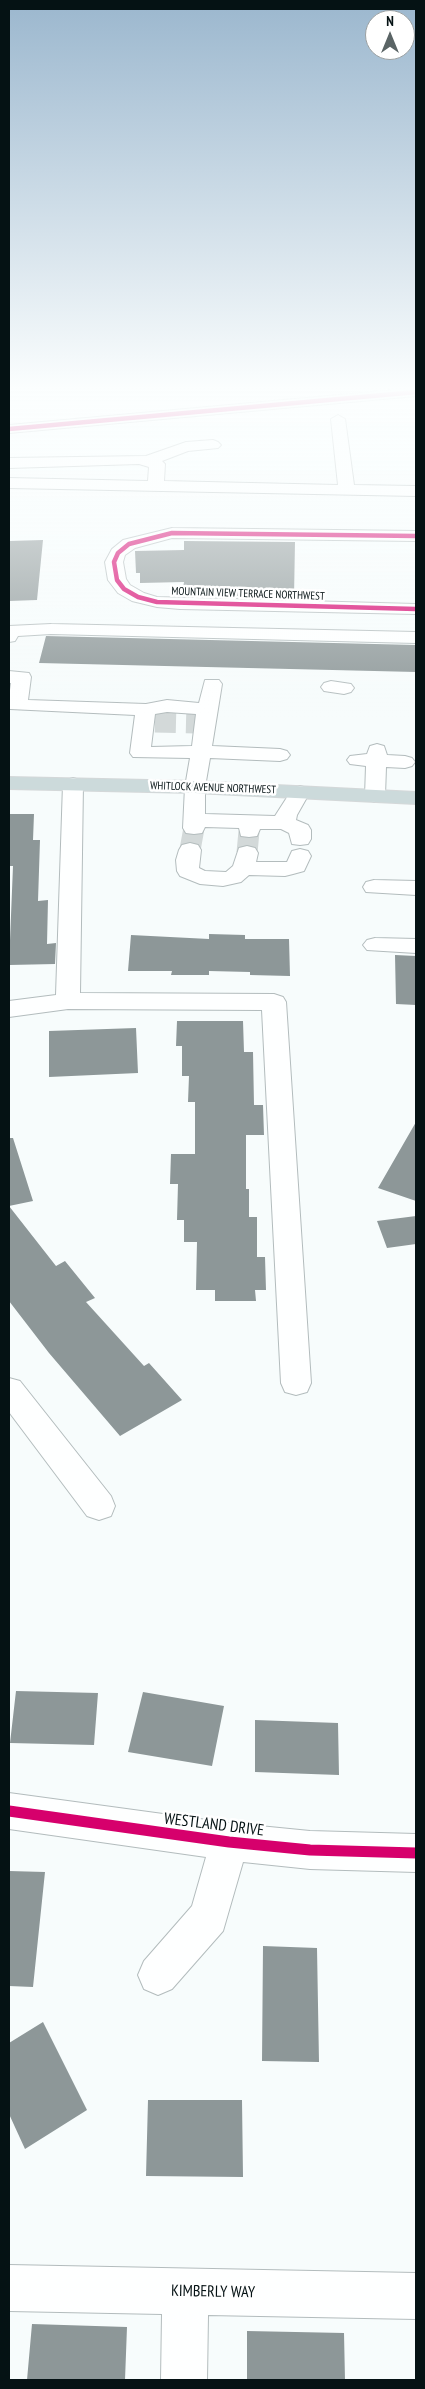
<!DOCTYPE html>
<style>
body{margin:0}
#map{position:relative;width:425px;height:2389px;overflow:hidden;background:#f7fcfc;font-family:"PT Sans Narrow",sans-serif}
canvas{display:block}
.frame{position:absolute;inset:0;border:10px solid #051214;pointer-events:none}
.north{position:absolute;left:365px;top:10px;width:50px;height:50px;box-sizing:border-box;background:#fff;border:1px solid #9ba0a1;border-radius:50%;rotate:0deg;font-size:14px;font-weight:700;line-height:20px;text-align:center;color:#051214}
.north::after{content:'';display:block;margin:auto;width:18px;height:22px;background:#5a6465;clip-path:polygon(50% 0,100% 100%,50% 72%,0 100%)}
</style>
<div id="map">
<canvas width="425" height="2389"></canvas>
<div class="frame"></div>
<div class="north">N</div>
</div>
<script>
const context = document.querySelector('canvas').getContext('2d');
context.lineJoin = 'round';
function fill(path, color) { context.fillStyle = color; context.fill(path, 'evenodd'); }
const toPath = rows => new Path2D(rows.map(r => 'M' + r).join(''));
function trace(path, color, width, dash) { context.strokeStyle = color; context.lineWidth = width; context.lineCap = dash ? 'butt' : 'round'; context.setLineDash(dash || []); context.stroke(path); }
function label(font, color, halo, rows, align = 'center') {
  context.font = font + ' "PT Sans Narrow",sans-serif'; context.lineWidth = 5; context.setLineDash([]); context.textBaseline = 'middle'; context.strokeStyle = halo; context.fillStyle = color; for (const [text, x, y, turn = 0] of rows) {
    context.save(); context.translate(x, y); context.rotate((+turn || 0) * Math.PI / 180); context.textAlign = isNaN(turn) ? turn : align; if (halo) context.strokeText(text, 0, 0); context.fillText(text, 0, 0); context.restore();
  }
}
const building = toPath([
 [43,540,37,600,9,601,9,541],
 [184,541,295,542,294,597,182,595,184,582,140,583,140,573,136,573,135,551,184,550],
 [46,636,416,645,416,672,39,663],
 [9,814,34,814,33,840,40,840,38,901,48,900,47,944,56,943,55,964,9,965,13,866,9,866],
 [209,934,245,935,245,939,289,939,290,976,250,975,250,972,209,971,209,975,171,975,172,971,128,971,131,935,209,939],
 [395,955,416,956,416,1005,396,1004],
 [177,1021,243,1021,244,1052,253,1052,254,1105,263,1105,264,1135,246,1135,246,1189,249,1189,249,1217,257,1217,257,1257,265,1257,266,1290,255,1290,256,1301,215,1301,215,1290,196,1290,197,1242,184,1242,184,1220,177,1220,178,1184,170,1184,171,1154,195,1154,195,1102,188,1102,189,1076,182,1076,182,1046,176,1046],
 [136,1028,138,1073,49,1077,49,1031],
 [416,1122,416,1201,378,1188],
 [9,1138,13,1138,33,1201,9,1206],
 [9,1206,56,1266,65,1261,95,1298,86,1302,144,1366,149,1363,182,1400,120,1436,49,1353,9,1301],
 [416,1216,416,1244,387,1248,377,1221],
 [16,1691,98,1693,94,1745,10,1743],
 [143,1692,224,1706,212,1766,128,1752],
 [255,1720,338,1723,339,1775,255,1772],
 [9,1871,45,1872,33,1987,9,1986],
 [263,1946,317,1948,319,2062,262,2061],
 [43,2022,87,2110,25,2149,9,2114,9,2043],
 [148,2100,242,2100,243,2177,146,2176],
 [32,2324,127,2327,125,2380,27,2380],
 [247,2331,344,2333,345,2380,247,2380]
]);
const minorTunnel = toPath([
 [155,722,197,723],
 [190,850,194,828],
 [247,853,249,831]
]);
const minor = toPath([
 [416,388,416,396,9,433,9,425,416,388],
 [338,415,345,419,354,485,416,486,416,496,9,488,9,478,148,481,149,467,139,464,9,468,9,458,146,456,186,442,213,440,218,442,221,445,218,448,188,451,162,461,165,464,164,481,338,485,331,419,338,415],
 [172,528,416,531,416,541,172,538,135,548,125,555,123,562,126,579,130,585,144,593,157,597,416,604,416,614,180,609,157,607,132,601,118,593,108,580,105,562,112,549,123,540,172,528],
 [51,624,416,632,416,643,51,634,18,636,15,641,9,642,9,626,51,624],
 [9,671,29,673,31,677,28,700,146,704,167,700,199,703,205,680,219,680,222,684,212,746,280,749,287,751,290,755,287,759,280,761,210,758,205,787,205,814,275,816,293,788,300,786,307,788,310,792,297,815,296,820,308,825,311,830,311,839,308,844,300,845,292,844,289,833,281,829,260,829,257,836,249,837,241,836,239,828,205,827,202,833,194,834,186,833,183,828,185,787,190,758,133,757,130,753,135,715,10,709,9,697,11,683,9,683,9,671],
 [167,712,196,714,192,746,151,747,155,714,167,712],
 [331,681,351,684,354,688,351,692,344,694,324,691,321,687,324,683,331,681],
 [377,744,384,746,387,755,405,756,412,758,415,762,412,766,405,768,386,767,385,796,382,800,375,802,368,800,365,796,366,766,350,764,347,760,350,756,367,754,370,746,377,744],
 [73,778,80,780,83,784,80,993,274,994,283,997,286,1002,311,1383,307,1392,296,1395,285,1392,281,1383,262,1010,68,1009,9,1017,9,1001,56,995,63,784,66,780,73,778],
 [190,843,198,845,201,850,199,868,205,871,226,872,233,866,239,848,247,846,255,848,258,853,256,862,287,862,292,851,300,849,308,851,311,856,304,871,293,874,285,876,249,875,241,882,223,886,200,884,180,876,177,871,176,860,179,850,182,845,190,843],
 [374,880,416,881,416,895,366,892,363,887,366,882,374,880],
 [375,938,416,939,416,953,367,950,363,945,367,940,375,938],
 [9,1378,20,1381,111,1496,115,1506,111,1516,99,1520,87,1516,9,1412,9,1378],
 [9,1793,229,1823,310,1831,416,1834,416,1872,310,1869,243,1862,223,1931,172,1989,158,1995,144,1989,138,1975,144,1961,192,1906,206,1857,9,1829,9,1793],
 [9,2265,416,2273,416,2319,208,2315,207,2380,161,2380,162,2314,9,2311,9,2265]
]);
const highway = toPath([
 [9,777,195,781,416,792,416,804,195,793,9,789,9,777]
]);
const cyclewayFar1 = toPath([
 [9,429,416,392],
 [416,536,172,533,129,544,118,553,114,562,117,580,124,589,138,597,157,602,416,609]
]);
const cycleway = toPath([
 [9,1811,229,1842,310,1850,416,1853]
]);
const farStreetnames = [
 ["MOUNTAIN VIEW TERRACE NORTHWEST",248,594,2],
 ["WHITLOCK AVENUE NORTHWEST",213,788,2]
];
const nearStreetnames = [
 ["WESTLAND DRIVE",214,1825,7],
 ["KIMBERLY WAY",213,2292,1]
];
fill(building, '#8d9798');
trace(minorTunnel, '#d3d9d9', 21, [21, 10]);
trace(minor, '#b3bcbd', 2);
trace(highway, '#d4d8d9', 2);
fill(minor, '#feffff');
fill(highway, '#ccdadb');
trace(cyclewayFar1, '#d6006c', 4.5);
trace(cycleway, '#d6006c', 11);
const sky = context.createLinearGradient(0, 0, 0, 719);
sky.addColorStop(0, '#9bb7ce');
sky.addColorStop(0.54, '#fbfefe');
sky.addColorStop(1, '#fbfefe00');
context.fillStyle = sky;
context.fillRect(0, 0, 425, 719);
label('11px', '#051214', '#fff', farStreetnames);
label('16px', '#051214', '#fff', nearStreetnames);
</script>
